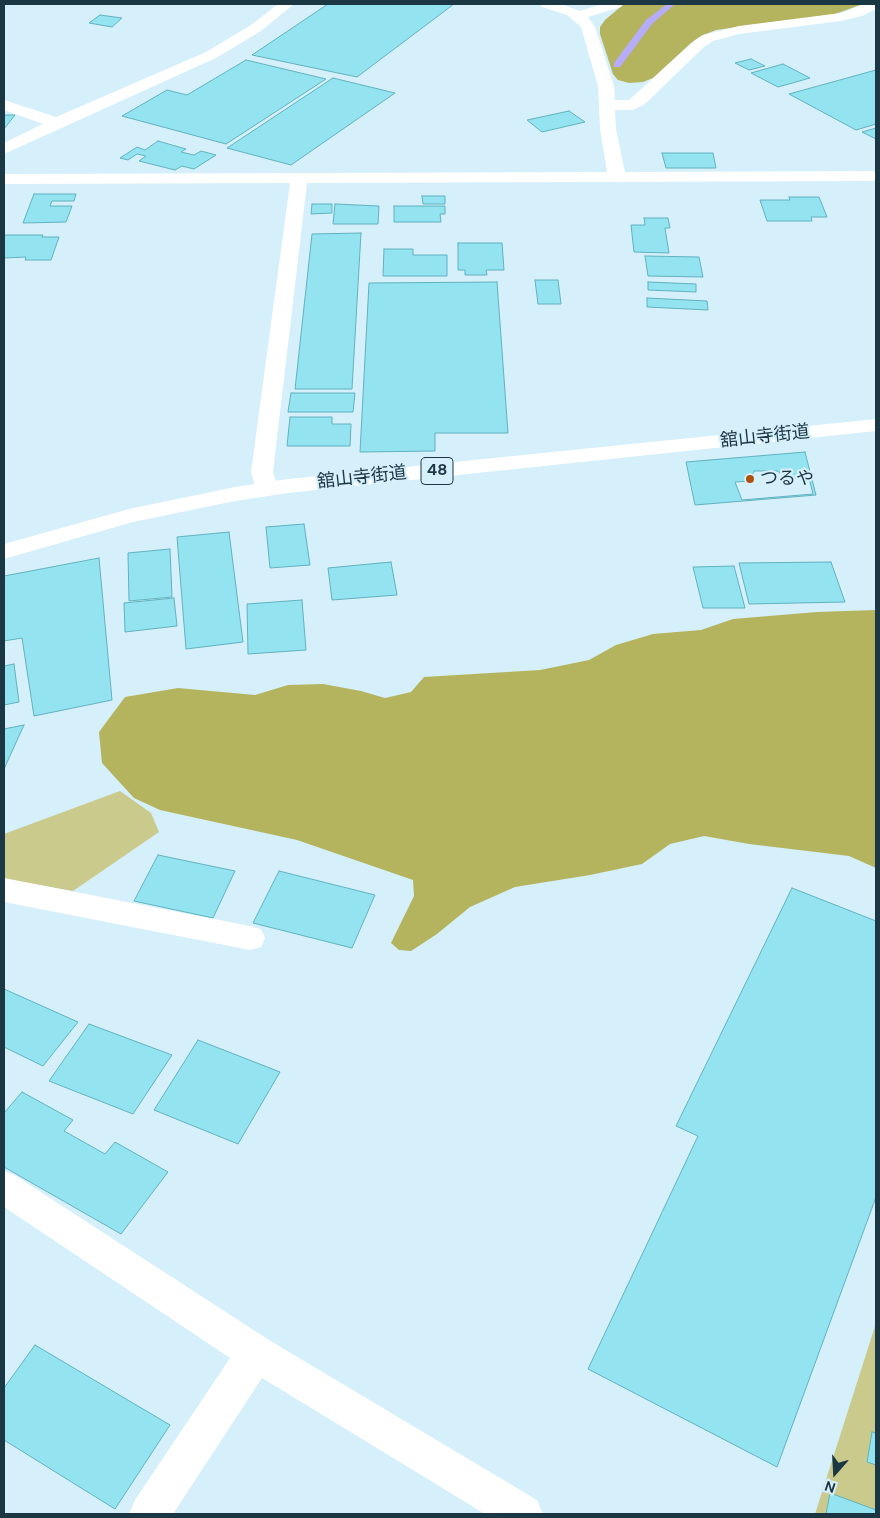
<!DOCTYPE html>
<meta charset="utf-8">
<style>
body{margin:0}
#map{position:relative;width:880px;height:1518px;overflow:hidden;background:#d5effb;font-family:"DM Sans",sans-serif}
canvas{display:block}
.frame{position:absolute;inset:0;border:5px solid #1b3743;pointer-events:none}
.north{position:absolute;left:810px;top:1448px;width:50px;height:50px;-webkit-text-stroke:4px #d5effb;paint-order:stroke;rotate:199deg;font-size:14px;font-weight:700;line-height:20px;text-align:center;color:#1b3743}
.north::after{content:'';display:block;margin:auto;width:18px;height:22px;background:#1b3743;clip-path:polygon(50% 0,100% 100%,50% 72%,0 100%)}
</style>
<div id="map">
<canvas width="880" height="1518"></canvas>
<div class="frame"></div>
<div class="north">N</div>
</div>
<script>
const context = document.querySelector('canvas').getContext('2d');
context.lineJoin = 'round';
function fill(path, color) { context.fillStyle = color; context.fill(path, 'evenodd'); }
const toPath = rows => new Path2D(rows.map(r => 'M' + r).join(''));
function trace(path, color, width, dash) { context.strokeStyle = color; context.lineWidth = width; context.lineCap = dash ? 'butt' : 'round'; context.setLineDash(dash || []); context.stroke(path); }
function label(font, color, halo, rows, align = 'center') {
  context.font = font + ' "DM Sans","Noto Sans JP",sans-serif'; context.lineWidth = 4.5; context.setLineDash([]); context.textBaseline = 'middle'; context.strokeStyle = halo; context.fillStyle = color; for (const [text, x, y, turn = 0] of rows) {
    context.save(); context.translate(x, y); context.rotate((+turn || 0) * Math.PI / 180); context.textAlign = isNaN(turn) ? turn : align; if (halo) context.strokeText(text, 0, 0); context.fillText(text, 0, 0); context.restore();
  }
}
const green = toPath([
 [120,791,151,813,159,832,73,891,4,879,4,834],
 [876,1323,876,1514,815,1514]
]);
const forest = toPath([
 [624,4,863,4,835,14,716,30,701,36,691,43,653,78,643,82,629,83,618,80,613,74,600,34,600,27,605,20],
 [876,610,876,868,849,856,749,844,704,836,670,844,642,864,590,875,515,887,470,907,437,934,411,951,399,950,391,943,414,896,413,880,297,840,160,810,134,798,102,763,99,732,125,697,178,688,255,695,288,685,323,684,361,691,385,698,411,692,424,677,540,670,589,660,616,645,653,634,701,630,733,619,817,612]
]);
const stream = toPath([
 [667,4,675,4,652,24,620,67,614,67,614,63,646,20,667,4]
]);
const building = toPath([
 [328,4,454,4,357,77,252,55,328,4],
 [100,15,122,18,112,27,89,23,100,15],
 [751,59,765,66,749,70,735,63,751,59],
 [246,60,326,79,226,144,122,116,167,90,187,95,246,60],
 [783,64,810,78,778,87,751,73,783,64],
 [876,70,876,124,856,130,789,94,876,70],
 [333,78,395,93,291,165,227,148,333,78],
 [569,111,585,122,542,132,527,120,569,111],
 [4,115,15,115,4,129,4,115],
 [876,128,876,139,862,132,876,128],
 [158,141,186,149,181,152,194,155,201,151,216,155,194,169,182,166,175,170,139,161,146,156,137,154,128,160,120,158,137,147,145,150,158,141],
 [662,153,713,153,716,168,666,168,662,153],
 [34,194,76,194,74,201,52,201,50,206,72,206,66,222,23,223,34,194],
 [422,196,445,196,445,204,423,204,422,196],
 [789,197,819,197,827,217,811,217,812,221,767,221,760,200,790,200,789,197],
 [312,204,332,204,332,213,311,214,312,204],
 [335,204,379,206,378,224,333,224,335,204],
 [394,206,445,206,445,214,440,214,441,222,394,222,394,206],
 [644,218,668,218,670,228,665,228,669,253,634,252,631,225,645,225,644,218],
 [361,233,352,389,295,389,312,234,361,233],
 [4,235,43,235,42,237,59,237,51,260,25,260,26,257,4,258,4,235],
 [458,243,502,243,504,270,486,270,487,275,465,275,465,270,458,270,458,243],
 [384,249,413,249,413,255,447,255,447,276,383,276,384,249],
 [645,256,699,257,703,277,648,276,645,256],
 [535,280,558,280,561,304,538,304,535,280],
 [497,282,508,433,435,433,435,451,360,452,369,283,497,282],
 [648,282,696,284,696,292,648,290,648,282],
 [647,298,707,301,708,310,647,307,647,298],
 [291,393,355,393,353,412,288,412,291,393],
 [290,417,332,417,332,424,351,424,350,446,287,446,290,417],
 [805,452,816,495,695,505,686,462,805,452],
 [754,471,777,471,790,478,809,478,813,494,742,500,735,482,750,481,754,471],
 [304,524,310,565,270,568,266,527,304,524],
 [229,532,243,642,186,649,177,537,229,532],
 [170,549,172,597,129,601,128,553,170,549],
 [99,558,112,700,34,716,22,638,4,641,4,576,99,558],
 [391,562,397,595,332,600,328,568,391,562],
 [831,562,845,602,749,604,739,563,831,562],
 [734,566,745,608,703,608,693,567,734,566],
 [174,598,177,626,125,632,124,603,174,598],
 [302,600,306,650,248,654,247,604,302,600],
 [14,664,19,702,4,705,4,666,14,664],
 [24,725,4,769,4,729,24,725],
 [158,855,235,871,213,918,134,901,158,855],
 [279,871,375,895,352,948,253,923,279,871],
 [792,888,876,921,876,1197,777,1467,588,1369,698,1136,676,1126,792,888],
 [4,989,78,1022,43,1066,4,1047,4,989],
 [89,1024,172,1055,133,1114,49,1081,89,1024],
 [198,1040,280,1072,238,1144,154,1110,198,1040],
 [22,1092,73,1120,64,1131,105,1154,115,1142,168,1172,121,1234,4,1167,4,1113,22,1092],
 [35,1345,170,1425,115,1509,4,1440,4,1388,35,1345],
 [872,1432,876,1433,876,1465,867,1462,872,1432],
 [830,1493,876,1510,876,1514,826,1514,830,1493]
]);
const minor = toPath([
 [278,4,294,4,261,31,216,58,4,154,4,143,43,124,4,110,4,100,56,117,206,52,251,25,278,4],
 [540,4,561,4,580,11,602,4,623,4,621,7,588,17,595,27,614,86,615,100,629,100,694,41,703,35,739,26,841,13,864,4,876,4,876,9,862,16,841,21,739,34,713,41,704,47,645,104,633,110,615,110,616,129,625,172,876,171,876,181,307,183,273,472,278,489,275,494,267,496,259,494,256,489,251,472,290,183,4,184,4,174,607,172,600,129,598,86,581,27,567,15,542,7,540,4],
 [4,878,250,926,261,929,265,938,261,947,250,950,4,902,4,878],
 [4,1171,16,1176,269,1340,537,1500,543,1514,485,1514,262,1378,173,1514,129,1514,135,1500,230,1358,4,1207,4,1171]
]);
const major = toPath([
 [876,419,876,431,288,493,235,501,133,522,4,559,4,544,129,509,235,487,288,479,876,419]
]);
const markers = [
 [750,479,5,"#b0500b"]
];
const shields = [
 [437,471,32]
];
const shieldNames = [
 ["48",437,471]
];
const streetNames = [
 ["舘山寺街道",765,437,-6],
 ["舘山寺街道",362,478,-6]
];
const poiNames = [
 ["つるや",760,479]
];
fill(green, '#caca8d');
fill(forest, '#b5b45e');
fill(stream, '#b5adfa');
fill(building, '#93e3f0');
trace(building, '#61b2be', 1);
fill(minor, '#fff');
fill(major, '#fff');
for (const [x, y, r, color] of markers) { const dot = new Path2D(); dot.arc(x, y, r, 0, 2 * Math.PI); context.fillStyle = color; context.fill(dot); trace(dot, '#d5effb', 2); }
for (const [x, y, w] of shields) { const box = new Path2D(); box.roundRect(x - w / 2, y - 13.5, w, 27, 4); context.fillStyle = '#d5effb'; context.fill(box); trace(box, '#1b3743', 1); }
label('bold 16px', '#1b3743', null, shieldNames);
label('18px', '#1b3743', '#d5effb', streetNames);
label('18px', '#1b3743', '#d5effb', poiNames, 'left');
</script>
